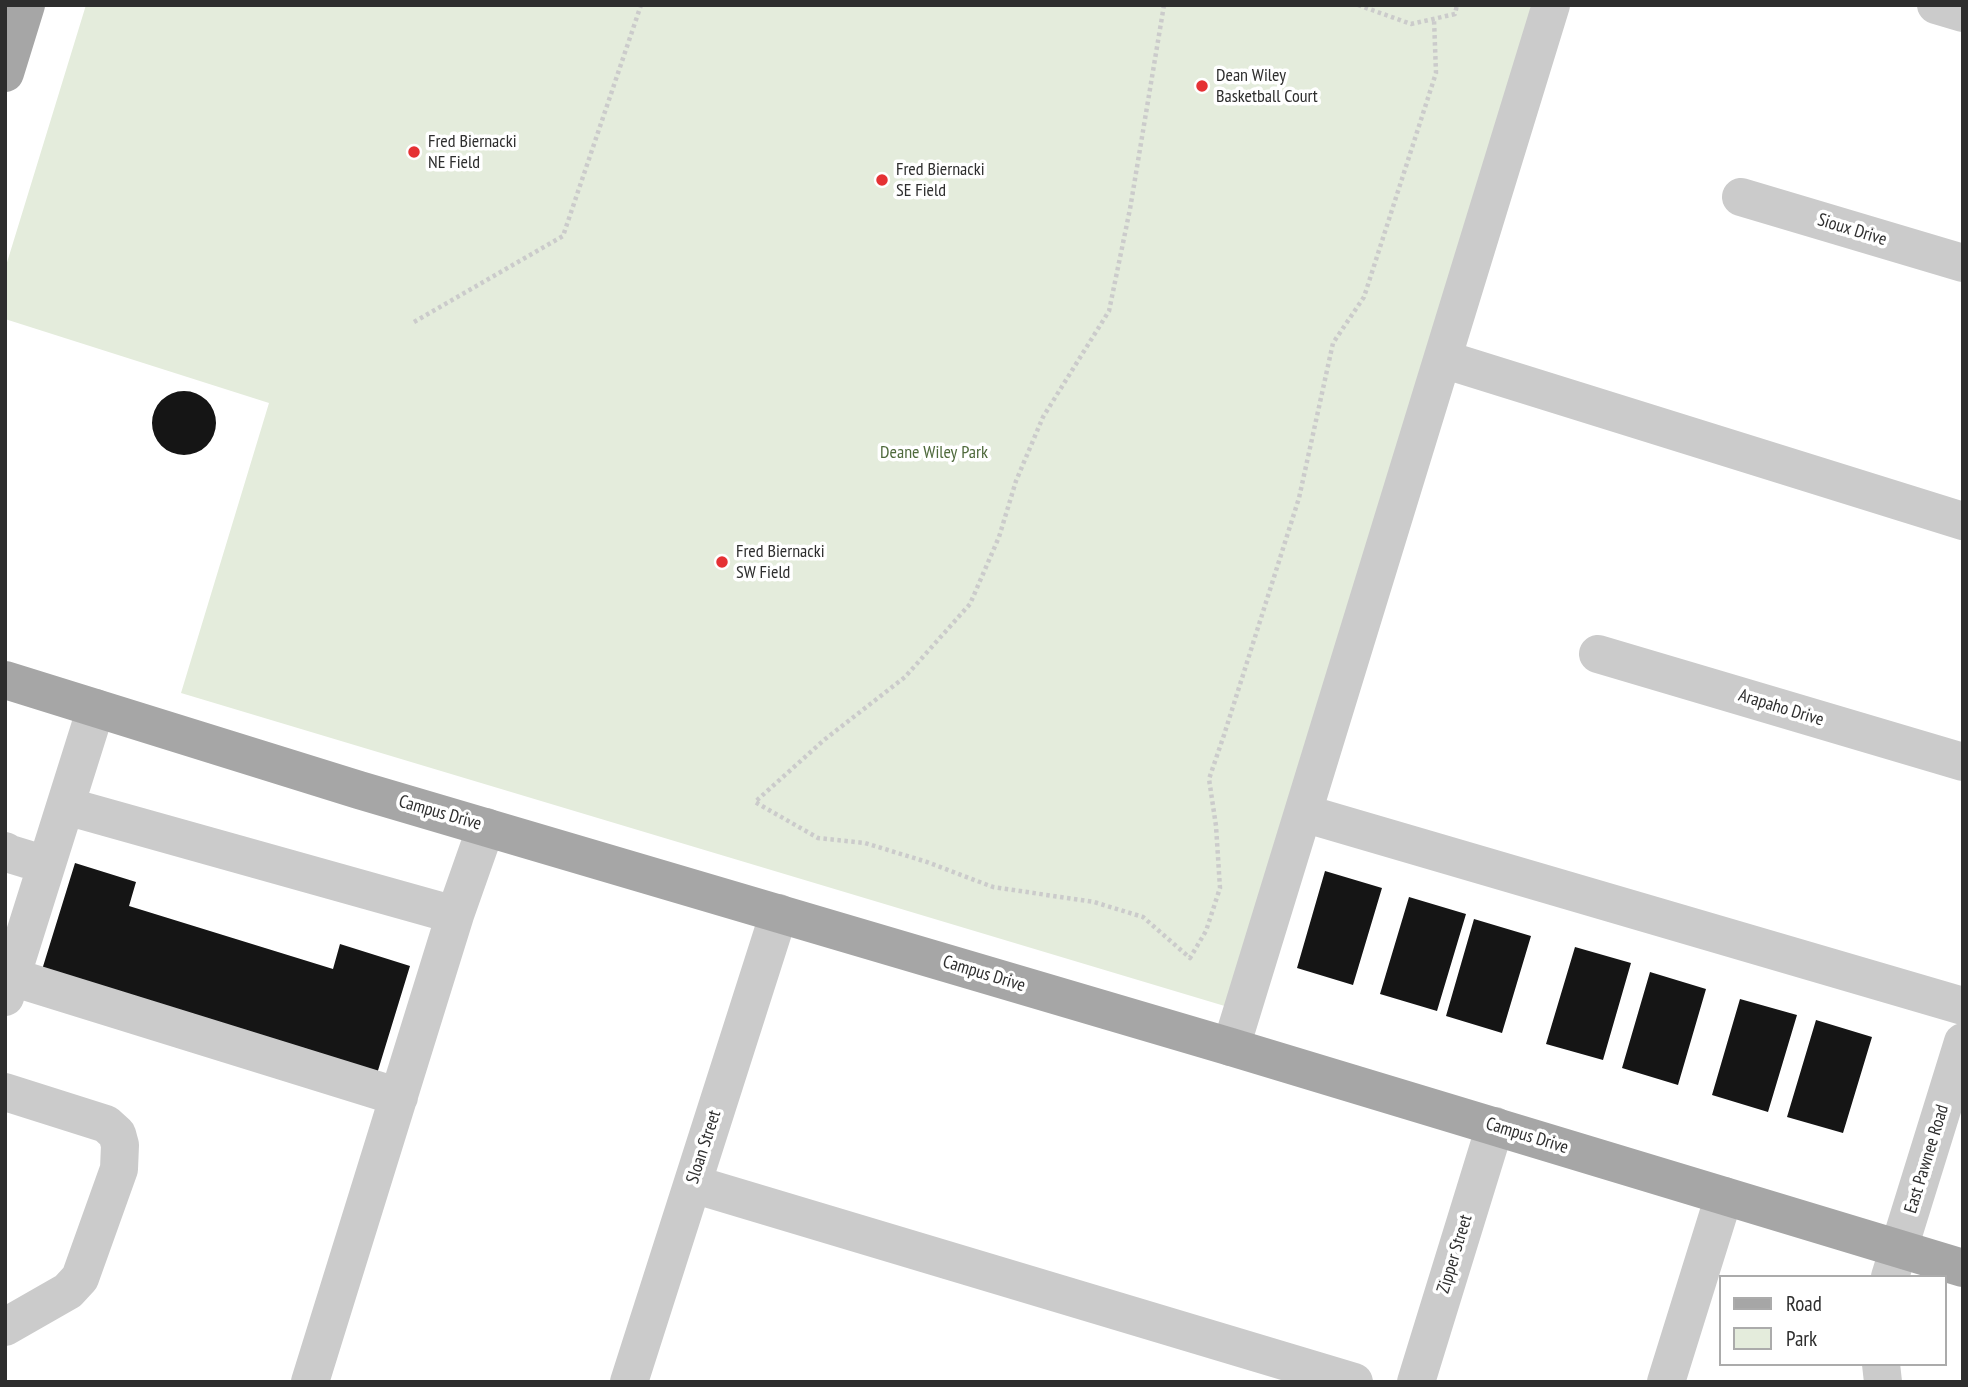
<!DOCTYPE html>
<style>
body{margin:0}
#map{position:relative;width:1968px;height:1387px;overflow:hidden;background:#fff;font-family:"PT Sans Narrow",sans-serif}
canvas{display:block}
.frame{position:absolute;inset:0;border:7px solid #2e2e2e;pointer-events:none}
.legend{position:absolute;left:1719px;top:1275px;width:228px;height:91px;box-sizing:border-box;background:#fff;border:2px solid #ababab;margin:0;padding:9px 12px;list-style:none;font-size:21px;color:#2e2e2e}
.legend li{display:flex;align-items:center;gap:14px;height:35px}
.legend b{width:35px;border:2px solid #ababab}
</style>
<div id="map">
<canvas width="1968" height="1387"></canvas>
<div class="frame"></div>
<ul class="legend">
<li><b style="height:9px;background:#a6a6a6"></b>Road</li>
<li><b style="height:19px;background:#e4ecdc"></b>Park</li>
</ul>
</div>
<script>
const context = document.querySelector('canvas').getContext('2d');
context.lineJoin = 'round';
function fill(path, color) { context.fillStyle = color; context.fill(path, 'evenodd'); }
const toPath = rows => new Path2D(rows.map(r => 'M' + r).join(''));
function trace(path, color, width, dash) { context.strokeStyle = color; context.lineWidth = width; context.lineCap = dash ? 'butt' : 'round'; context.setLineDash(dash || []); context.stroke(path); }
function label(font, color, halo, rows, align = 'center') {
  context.font = font + ' "PT Sans Narrow",sans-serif'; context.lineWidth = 7; context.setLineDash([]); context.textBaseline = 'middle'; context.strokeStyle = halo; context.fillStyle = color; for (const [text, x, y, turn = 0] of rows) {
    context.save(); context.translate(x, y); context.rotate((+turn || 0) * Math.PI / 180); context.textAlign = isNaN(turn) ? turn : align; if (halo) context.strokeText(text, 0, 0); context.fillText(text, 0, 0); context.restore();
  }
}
const green = toPath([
 [86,5,1543,5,1228,1007,181,693,269,403,5,319,5,269]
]);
const building = toPath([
 '152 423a32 32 0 1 1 64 0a32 32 0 1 1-64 0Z',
 [75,863,136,882,129,906,333,969,340,944,410,966,376,1077,41,973],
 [1325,871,1382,888,1353,985,1297,968],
 [1409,897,1466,914,1437,1011,1380,994],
 [1474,919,1531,936,1502,1033,1446,1016],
 [1575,947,1631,963,1603,1060,1546,1044],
 [1650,972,1706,989,1678,1085,1622,1068],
 [1740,999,1797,1015,1768,1112,1712,1095],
 [1816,1020,1872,1037,1843,1133,1787,1117]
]);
const path = toPath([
 [1164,5,1130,209,1109,311,1043,417,1016,481,999,537,970,604,905,677,824,740,755,802,818,838,865,843,927,862,993,887,1094,902,1143,917,1190,958,1206,931,1220,888,1216,826,1209,779,1224,735,1299,498,1333,343,1364,297,1436,73,1434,19],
 [1358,5,1411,24,1455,14,1457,5],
 [414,322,563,236,641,5]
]);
const minor = toPath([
 [1936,5,1963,13],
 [1741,197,1963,263],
 [1443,359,1963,521],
 [1598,654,1963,762],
 [66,806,455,915],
 [1303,813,1963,1006],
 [5,851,10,854,46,865],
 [12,977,399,1097],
 [5,997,96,708],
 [1231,1047,1551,5],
 [5,1092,106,1124,117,1134,120,1145,119,1169,80,1278,68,1291,5,1327],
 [693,1184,1354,1382],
 [1890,1277,1963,1042],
 [1881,1364,1883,1382],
 [310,1382,455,915,486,827],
 [629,1382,779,913],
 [1416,1382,1495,1126],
 [1666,1382,1724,1196]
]);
const major = toPath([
 [5,73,26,5],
 [5,680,359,790,1231,1047,1963,1268]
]);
const markers = [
 [1202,86,7,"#e53134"],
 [414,152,7,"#e53134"],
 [882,180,7,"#e53134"],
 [722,562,7,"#e53134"]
];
const poiNames = [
 ["Dean Wiley",1216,76],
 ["Basketball Court",1216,97],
 ["Fred Biernacki",428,142],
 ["NE Field",428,163],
 ["Fred Biernacki",896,170],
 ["SE Field",896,191],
 ["Fred Biernacki",736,552],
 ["SW Field",736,573]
];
const streetNames = [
 ["Sioux Drive",1852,230,17],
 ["Arapaho Drive",1781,708,17],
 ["Campus Drive",440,813,16],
 ["Campus Drive",984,974,17],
 ["Campus Drive",1527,1136,17],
 ["Sloan Street",704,1147,-72],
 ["East Pawnee Road",1927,1159,-73],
 ["Zipper Street",1455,1254,-73]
];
const parkNames = [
 ["Deane Wiley Park",934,453]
];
fill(green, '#e4ecdc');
fill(building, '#151515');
trace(path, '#cbcbcb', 4.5, [3.5, 3.5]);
trace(minor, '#cbcbcb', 38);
trace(major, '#a6a6a6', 38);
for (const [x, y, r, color] of markers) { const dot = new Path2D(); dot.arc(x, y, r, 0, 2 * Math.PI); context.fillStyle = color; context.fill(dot); trace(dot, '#fff', 2.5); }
label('18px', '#2e2e2e', '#fff', poiNames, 'left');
label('18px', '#2e2e2e', '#fff', streetNames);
label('18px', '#4f6a3c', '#fff', parkNames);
</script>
